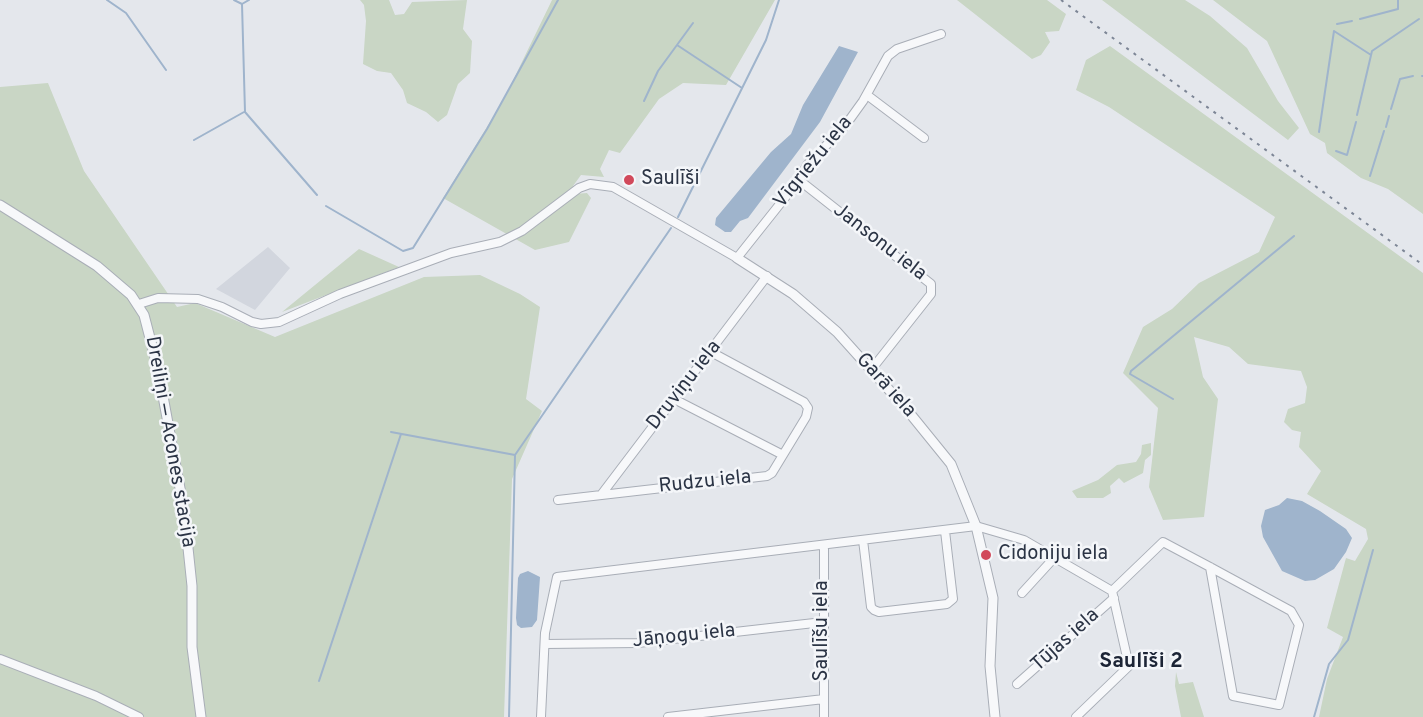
<!DOCTYPE html>
<meta charset="utf-8">
<style>
body{margin:0}
canvas{display:block;background:#e4e7ec}
</style>
<canvas width="1423" height="717"></canvas>
<script>
const context = document.querySelector('canvas').getContext('2d');
context.lineJoin = 'round';
function fill(path, color) { context.fillStyle = color; context.fill(path, 'evenodd'); }
const toPath = rows => new Path2D(rows.map(r => 'M' + r).join(''));
function trace(path, color, width, dash) { context.strokeStyle = color; context.lineWidth = width; context.lineCap = dash ? 'butt' : 'round'; context.setLineDash(dash || []); context.stroke(path); }
function label(font, color, halo, rows, align = 'center') {
  context.font = font + ' Overpass,sans-serif'; context.lineWidth = 5; context.setLineDash([]); context.textBaseline = 'middle'; context.strokeStyle = halo; context.fillStyle = color; for (const [text, x, y, turn = 0] of rows) {
    context.save(); context.translate(x, y); context.rotate((+turn || 0) * Math.PI / 180); context.textAlign = isNaN(turn) ? turn : align; if (halo) context.strokeText(text, 0, 0); context.fillText(text, 0, 0); context.restore();
  }
}
const built = toPath([
 [268,247,290,268,255,310,216,289]
]);
const green = toPath([
 [360,0,389,0,395,15,404,14,412,2,467,0,463,29,472,41,470,73,458,84,447,115,438,122,426,112,407,103,403,90,391,73,377,71,363,64,366,21,364,5],
 [552,0,775,0,726,85,683,83,659,99,620,153,609,150,600,169,604,177,581,175,573,186,575,194,587,193,591,198,569,242,535,250,443,198,503,101],
 [957,0,1047,0,1066,14,1059,31,1045,32,1050,42,1041,55,1032,59],
 [1102,0,1185,0,1210,16,1247,48,1278,101,1299,128,1288,140],
 [1213,0,1423,0,1423,214,1388,189,1361,178,1327,153,1325,143,1310,134,1267,41],
 [1110,46,1423,273,1423,717,1319,717,1327,679,1343,637,1327,628,1346,558,1355,561,1368,539,1366,529,1307,494,1321,471,1299,447,1301,432,1292,430,1284,422,1288,409,1305,403,1307,387,1301,371,1248,364,1229,347,1194,337,1203,377,1218,399,1204,517,1163,520,1149,487,1158,408,1123,373,1143,327,1172,309,1199,283,1259,252,1275,217,1109,107,1076,90,1086,60],
 [48,83,84,171,177,307,195,303,275,337,424,277,480,275,520,294,540,307,526,399,542,411,512,479,504,717,0,717,0,87],
 [359,249,399,267,282,312],
 [1151,443,1151,455,1145,460,1143,473,1124,483,1119,478,1110,486,1111,493,1103,498,1077,498,1072,491,1098,480,1117,465,1136,462,1141,454,1142,445],
 [1176,672,1179,684,1193,682,1204,717,1181,717,1175,686]
]);
const water = toPath([
 [839,46,858,52,820,122,748,218,740,221,731,232,725,232,715,225,716,218,771,152,791,134,803,105],
 [1287,498,1302,501,1320,511,1346,529,1352,538,1346,552,1334,569,1315,580,1305,581,1282,571,1263,537,1261,526,1265,510,1279,505],
 [528,571,540,577,537,620,532,627,521,628,517,625,516,618,518,578,520,574]
]);
const stream = toPath([
 [107,0,126,13,166,70],
 [234,0,242,4,249,0],
 [242,4,245,112,317,195],
 [1360,19,1398,9,1398,0],
 [1337,24,1352,21],
 [677,45,742,88],
 [1422,76,1423,76],
 [644,101,658,71,693,23],
 [1391,109,1400,79,1413,76],
 [1357,115,1372,51,1419,19],
 [1386,127,1389,116],
 [1319,132,1334,31,1371,55],
 [194,140,244,112],
 [1336,151,1347,155,1356,122],
 [1370,176,1384,131],
 [326,206,403,251,413,248,487,129,558,0],
 [678,217,766,40,779,0],
 [1173,399,1130,374,1131,371,1294,236],
 [391,432,515,455],
 [319,681,401,434],
 [509,717,515,455,671,228],
 [1314,717,1329,664,1348,640,1373,550]
]);
const minor = toPath([
 [867,95,924,138],
 [799,180,931,284,931,294,871,370],
 [139,304,158,298,198,299,222,307,252,322,261,324,279,322,340,294,451,253,500,242,522,231,579,188,590,184,613,187,737,258,799,180,807,165,845,126,863,101,888,56,897,49,941,34],
 [674,399,783,455],
 [601,495,767,276],
 [558,500,767,476,772,473,806,417,808,408,804,402,711,352],
 [863,540,871,607,874,610,879,612,947,604,953,599,945,531],
 [1022,593,1054,558],
 [545,644,638,643,823,622],
 [0,659,96,696,139,717],
 [1017,684,1114,598],
 [541,717,545,633,557,577,976,526,1024,540,1112,591,1163,542,1210,567,1291,611,1299,625,1279,705,1233,696,1210,567],
 [668,717,824,699],
 [824,717,824,545],
 [1076,717,1129,666,1112,591]
]);
const tertiary = toPath([
 [0,205,97,266,131,295,144,315,158,369,184,510,192,586,192,647,201,717],
 [737,258,793,294,837,332,908,411,951,464,976,526,993,598,990,666,995,717]
]);
const rail = toPath([
 [1061,0,1423,265]
]);
const markers = [
 [629,180,6,"#d1495b"],
 [986,555,6,"#d1495b"]
];
const streetNames = [
 ["Vīgriežu iela",814,163,-51],
 ["Jansonu iela",879,243,38],
 ["Druviņu iela",685,386,-52],
 ["Garā iela",885,386,48],
 ["Dreiliņi — Acones stacija",169,442,80],
 ["Rudzu iela",705,483,-6],
 ["Saulīšu iela",823,631,-90],
 ["Jāņogu iela",684,637,-6],
 ["Tūjas iela",1066,641,-42]
];
const poiNames = [
 ["Saulīši",641,180],
 ["Cidoniju iela",998,555]
];
const neighbourhoodNames = [
 ["Saulīši 2",1141,663]
];
fill(built, '#d2d6de');
fill(green, '#c9d6c5');
fill(water, '#9fb4cc');
trace(stream, '#9fb4cc', 2);
trace(minor, '#a9aeb7', 10);
trace(tertiary, '#a9aeb7', 11);
trace(minor, '#f7f8fa', 8);
trace(tertiary, '#f7f8fa', 9);
trace(rail, '#7d8696', 2, [3, 6]);
for (const [x, y, r, color] of markers) { const dot = new Path2D(); dot.arc(x, y, r, 0, 2 * Math.PI); context.fillStyle = color; context.fill(dot); trace(dot, '#f4f6f9', 2); }
label('20px', '#2b3445', '#f4f6f9', streetNames);
label('20px', '#2b3445', '#f4f6f9', poiNames, 'left');
label('bold 21px', '#1d2536', '#f4f6f9', neighbourhoodNames);
</script>
